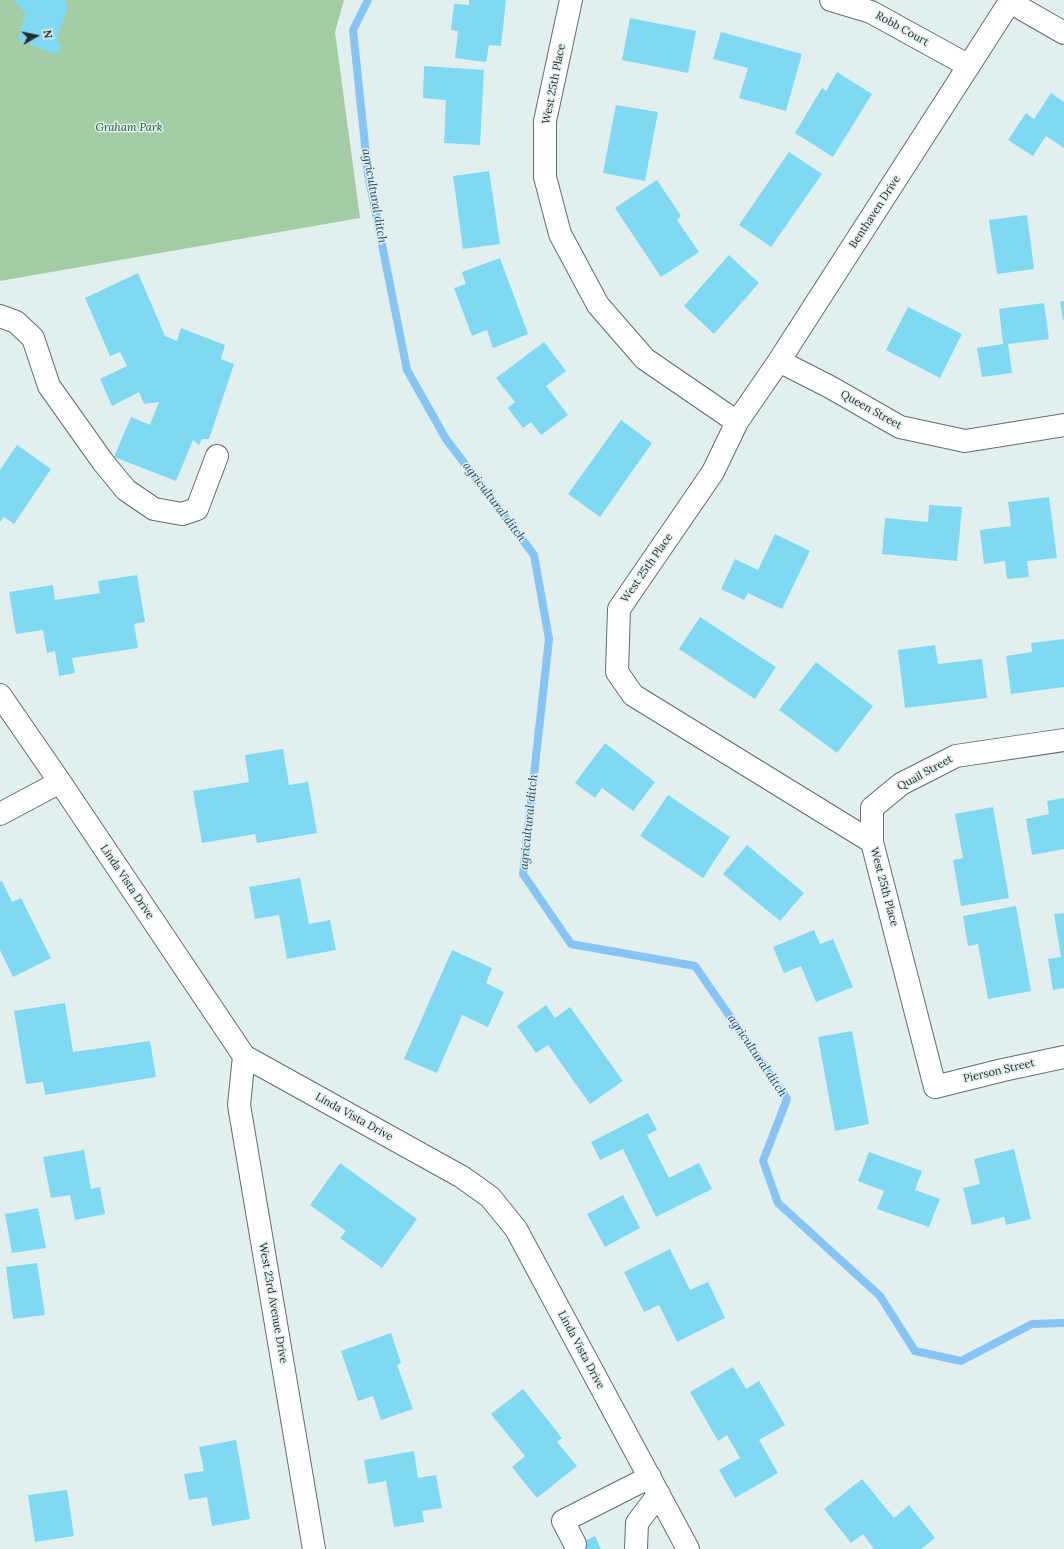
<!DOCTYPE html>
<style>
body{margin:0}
#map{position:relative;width:1064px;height:1549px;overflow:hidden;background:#e2efef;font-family:Lora,serif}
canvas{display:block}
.north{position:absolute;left:16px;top:16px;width:40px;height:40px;-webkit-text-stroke:3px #e2efef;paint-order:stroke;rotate:81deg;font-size:11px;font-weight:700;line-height:16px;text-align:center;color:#272c2c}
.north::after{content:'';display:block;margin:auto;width:14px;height:18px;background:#272c2c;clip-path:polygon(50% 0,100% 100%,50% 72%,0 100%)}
</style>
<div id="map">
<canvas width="1064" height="1549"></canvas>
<div class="north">N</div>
</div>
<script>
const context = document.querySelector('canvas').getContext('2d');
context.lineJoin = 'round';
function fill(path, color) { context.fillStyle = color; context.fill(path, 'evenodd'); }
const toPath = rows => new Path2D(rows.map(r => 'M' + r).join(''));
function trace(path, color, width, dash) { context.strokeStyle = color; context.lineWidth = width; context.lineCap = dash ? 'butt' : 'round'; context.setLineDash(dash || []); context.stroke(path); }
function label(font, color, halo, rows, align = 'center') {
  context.font = font + ' Lora,serif'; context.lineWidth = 3; context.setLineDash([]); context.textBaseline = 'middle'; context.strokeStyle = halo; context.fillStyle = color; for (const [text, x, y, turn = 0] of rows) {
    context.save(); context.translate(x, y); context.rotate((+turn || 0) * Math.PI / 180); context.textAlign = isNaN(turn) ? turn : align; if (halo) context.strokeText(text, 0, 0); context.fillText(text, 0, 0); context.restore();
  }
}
const green = toPath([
 [0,0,344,0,335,32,360,218,0,281]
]);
const stream = toPath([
 [368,0,353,30,368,174,407,370,446,439,534,555,549,639,523,874,571,944,695,966,787,1099,763,1161,778,1203,880,1296,915,1351,961,1361,1032,1324,1064,1323]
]);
const building = toPath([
 [13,0,65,0,68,7,57,39,61,47,57,55,18,40,25,13],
 [469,0,506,0,501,46,489,45,486,62,455,58,458,31,451,30,454,4,469,5],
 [630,18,696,31,688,73,622,60],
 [721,32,802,54,786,111,739,98,748,68,713,59],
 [424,66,484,70,480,145,444,143,446,100,423,98],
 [837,72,872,94,833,157,795,133,822,88,826,91],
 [1051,93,1064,102,1064,148,1046,136,1033,156,1008,140,1026,113,1034,119],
 [616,105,658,112,645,181,603,173],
 [789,152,822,174,771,247,739,225],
 [489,171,500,244,463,249,453,176],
 [657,180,681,216,677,220,699,252,661,277,615,208],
 [1027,215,1034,269,997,274,989,220],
 [729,255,759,283,714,334,684,306],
 [500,258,528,334,493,348,487,330,472,336,454,288,466,284,462,272],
 [138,273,165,336,177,341,181,328,225,345,221,359,234,364,209,439,202,439,199,445,193,440,176,481,114,457,131,417,150,425,159,402,144,404,139,392,112,406,100,379,127,366,120,352,110,356,85,298],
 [1064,301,1064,319,1063,320,1060,302],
 [1044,303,1049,339,1008,344,1012,373,982,377,977,348,1003,344,999,309],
 [908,307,962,334,940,378,886,350],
 [544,342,566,371,546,386,568,415,541,435,531,422,523,428,508,408,515,402,496,378],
 [621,420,652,443,600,517,568,494],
 [17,445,51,469,14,524,4,517,0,522,0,470],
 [1049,497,1057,558,1027,561,1029,577,1007,579,1005,561,984,564,980,530,1011,526,1008,502],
 [929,505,962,507,957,561,882,554,885,518,928,522],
 [775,534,810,551,782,609,748,593,744,600,721,589,735,559,758,570],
 [137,575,145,622,134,624,138,648,72,658,75,673,59,676,55,651,47,653,43,630,16,634,9,592,53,585,55,600,100,593,98,581],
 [700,617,776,667,755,699,679,649],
 [1064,639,1064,687,1011,694,1006,656,1032,652,1031,643],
 [935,645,938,664,982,659,987,698,905,708,898,650],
 [816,662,873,706,837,753,779,710],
 [605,743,655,782,633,811,602,788,595,798,575,783],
 [283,749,289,785,308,782,317,833,257,843,255,834,202,843,193,791,249,782,245,755],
 [668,795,730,837,703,878,640,836],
 [1064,798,1064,849,1032,855,1026,819,1049,814,1047,801],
 [993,807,1009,898,961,906,953,860,963,858,955,814],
 [747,845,804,893,780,921,723,874],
 [300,878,309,924,330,920,336,950,287,959,279,915,255,919,249,887],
 [2,881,12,902,21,898,51,958,13,977,0,950,0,882],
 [1016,906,1031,991,988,999,978,944,968,946,963,916],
 [1064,913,1064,988,1053,990,1048,959,1061,957,1054,914],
 [814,930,820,944,833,939,853,987,816,1002,801,966,784,973,773,947],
 [452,950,492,968,486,983,504,992,488,1027,462,1015,437,1073,404,1059],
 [65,1003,73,1052,150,1041,156,1077,45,1095,43,1082,26,1084,14,1011],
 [546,1005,555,1018,570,1007,623,1081,590,1104,548,1045,536,1053,517,1026],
 [852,1031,869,1124,835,1131,818,1037],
 [648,1113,657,1130,647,1135,669,1178,699,1163,712,1189,656,1217,623,1149,600,1160,591,1142],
 [1014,1149,1031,1219,1006,1225,1004,1217,972,1225,963,1188,980,1184,974,1159],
 [84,1150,91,1189,100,1187,105,1214,75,1220,70,1195,51,1198,43,1157],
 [869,1152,922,1171,915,1190,940,1199,929,1227,877,1209,884,1191,858,1181],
 [340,1163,417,1219,382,1268,340,1238,346,1231,310,1205],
 [623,1195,640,1228,605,1247,587,1214],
 [38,1208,46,1248,12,1253,5,1214],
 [670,1249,690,1290,708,1282,725,1318,677,1342,659,1305,644,1312,624,1272],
 [37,1263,45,1315,13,1319,6,1267],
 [391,1333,401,1363,397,1365,413,1409,381,1420,373,1396,358,1401,341,1351],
 [733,1367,746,1389,759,1381,785,1425,759,1440,778,1473,735,1498,719,1470,740,1458,727,1435,718,1441,690,1392],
 [523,1389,562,1438,557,1442,577,1466,537,1498,512,1467,525,1456,491,1414],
 [236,1440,250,1519,212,1526,207,1497,189,1500,184,1474,204,1471,199,1447],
 [414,1451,418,1478,436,1475,442,1508,422,1511,424,1522,394,1527,386,1481,368,1484,364,1460],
 [862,1479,894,1518,909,1505,935,1538,921,1549,874,1549,863,1534,851,1543,824,1509],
 [67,1490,74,1536,35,1542,28,1495],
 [595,1536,601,1549,569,1549]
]);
const minor = toPath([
 [571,0,545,121,545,177,560,234,598,305,645,359,737,422,713,472,619,609,617,672,633,695,872,842,935,1087,1003,1070,1064,1057],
 [831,0,871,12,969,66],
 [1010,2,1064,33],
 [0,316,16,322,33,338,49,386,103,462,126,490,154,509,182,514,197,509,217,456],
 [779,361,830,387,900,427,965,441,1064,425],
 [737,422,779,361,1011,0],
 [0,695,60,782,244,1056,462,1177,490,1197,516,1229,688,1549],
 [0,814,60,782],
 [872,842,872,808,901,784,956,756,1064,740],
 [244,1056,239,1105,314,1549],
 [575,1544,563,1521,650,1477],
 [636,1549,637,1523,659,1494]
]);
const streetNames = [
 ["Robb Court",902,29,29],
 ["West 25th Place",554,84,-79],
 ["Benthaven Drive",875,212,-57],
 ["Queen Street",871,410,29],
 ["West 25th Place",647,568,-55],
 ["Quail Street",925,773,-29],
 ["Linda Vista Drive",127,882,56],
 ["West 25th Place",884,887,75],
 ["Pierson Street",999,1071,-13],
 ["Linda Vista Drive",354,1117,29],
 ["West 23rd Avenue Drive",273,1303,80],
 ["Linda Vista Drive",581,1350,62]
];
const parkNames = [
 ["Graham Park",129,128]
];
const waterNames = [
 ["agricultural ditch",374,196,80],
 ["agricultural ditch",494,502,53],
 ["agricultural ditch",529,822,-84],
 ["agricultural ditch",757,1056,56]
];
fill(green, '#a4cca4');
trace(stream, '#86c4f4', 8);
fill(building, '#7fd9f3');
trace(minor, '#636e6d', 24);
trace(minor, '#fff', 22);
label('11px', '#272c2c', '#e2efef', streetNames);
label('italic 11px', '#0f5e1c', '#e2efef', parkNames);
label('italic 12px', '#1f4d6d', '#e2efef', waterNames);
</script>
